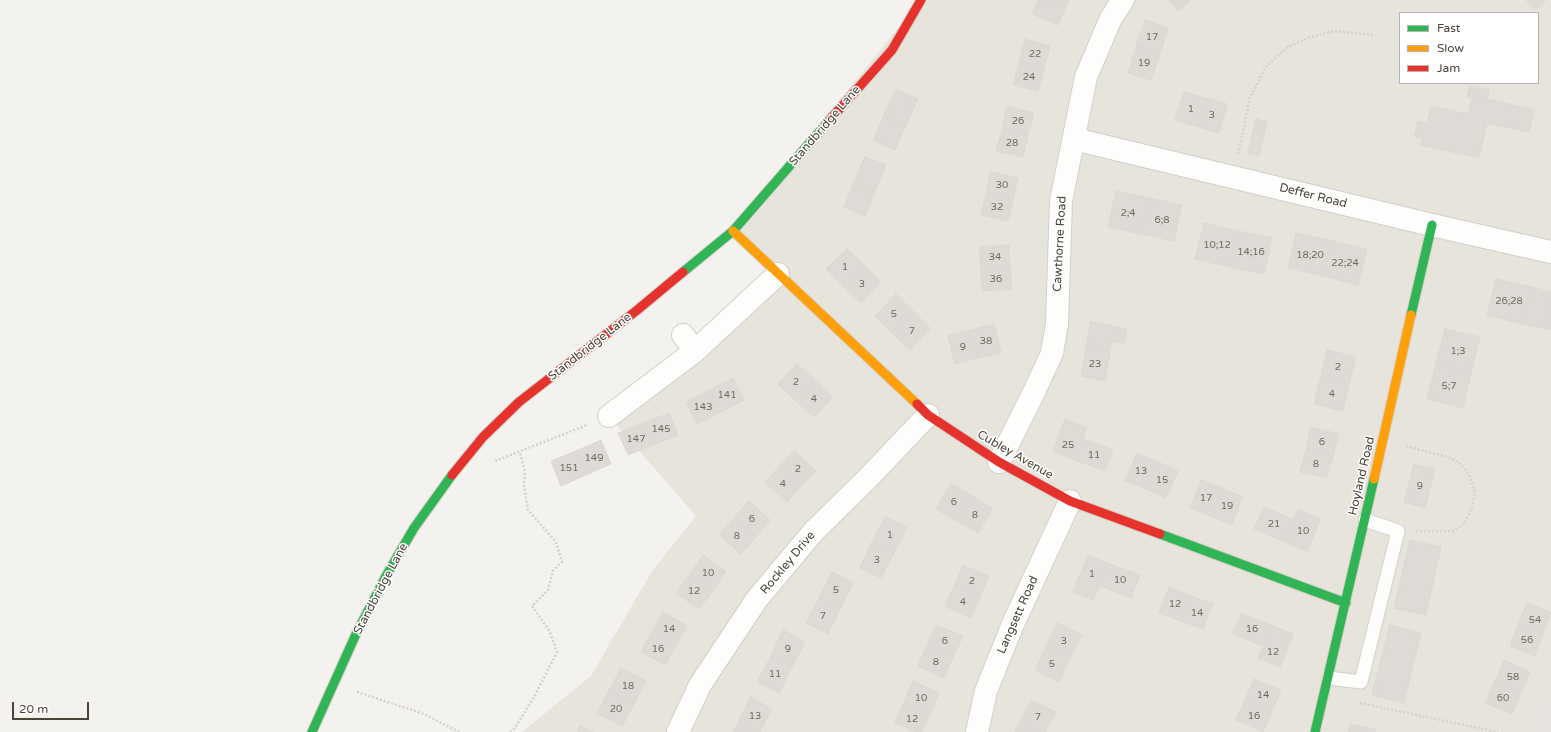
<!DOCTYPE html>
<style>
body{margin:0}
#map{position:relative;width:1551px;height:732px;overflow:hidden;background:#f4f2ee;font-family:"Varela Round",sans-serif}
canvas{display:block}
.legend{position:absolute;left:1399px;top:12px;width:140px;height:72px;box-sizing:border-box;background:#fff;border:1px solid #b7b4b0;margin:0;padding:5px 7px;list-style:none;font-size:12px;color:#4b4439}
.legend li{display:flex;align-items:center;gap:8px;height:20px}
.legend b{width:20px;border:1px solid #b7b4b0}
.scale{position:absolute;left:12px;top:702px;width:77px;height:18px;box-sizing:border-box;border:2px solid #4b4439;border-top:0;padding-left:5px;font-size:12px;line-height:14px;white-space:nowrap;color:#4b4439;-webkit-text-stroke:3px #fff;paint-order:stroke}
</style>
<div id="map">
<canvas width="1551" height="732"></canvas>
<ul class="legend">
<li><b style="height:5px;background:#30b455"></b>Fast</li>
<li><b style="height:5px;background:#ff9f0a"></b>Slow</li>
<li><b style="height:5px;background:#e5322d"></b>Jam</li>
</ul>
<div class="scale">20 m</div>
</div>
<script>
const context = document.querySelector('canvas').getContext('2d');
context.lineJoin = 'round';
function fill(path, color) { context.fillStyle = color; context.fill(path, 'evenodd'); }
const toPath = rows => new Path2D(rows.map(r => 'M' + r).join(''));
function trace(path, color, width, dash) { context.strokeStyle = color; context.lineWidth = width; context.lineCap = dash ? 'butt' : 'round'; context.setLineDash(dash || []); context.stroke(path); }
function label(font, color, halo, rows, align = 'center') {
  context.font = font + ' "Varela Round",sans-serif'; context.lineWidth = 3; context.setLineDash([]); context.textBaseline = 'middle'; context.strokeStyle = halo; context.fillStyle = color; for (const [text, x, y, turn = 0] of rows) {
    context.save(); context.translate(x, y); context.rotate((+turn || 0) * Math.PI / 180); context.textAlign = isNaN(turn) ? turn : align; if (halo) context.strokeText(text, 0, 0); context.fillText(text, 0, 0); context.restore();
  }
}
const residential = toPath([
 [921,0,1551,0,1551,732,522,732,591,676,652,571,696,516,609,416,777,274,733,231],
 [1400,13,1538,13,1538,83,1400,83]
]);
const parking = toPath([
 [1551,664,1551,732,1526,732]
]);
const building = toPath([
 [1038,0,1057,0,1067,4,1058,25,1032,14,1038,0],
 [1057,0,1069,0,1067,4,1057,0],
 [1169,0,1191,0,1178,11,1169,0],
 [1526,0,1546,0,1536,10,1526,0],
 [1145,20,1168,28,1160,54,1136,46,1145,20],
 [1025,39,1050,46,1044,69,1019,62,1025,39],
 [1136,46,1160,54,1151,80,1128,73,1136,46],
 [1019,62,1044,69,1038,91,1013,85,1019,62],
 [1470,86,1489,90,1487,99,1534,110,1529,132,1487,123,1479,158,1421,145,1422,138,1414,136,1418,121,1427,123,1431,106,1468,114,1472,98,1467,97,1470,86],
 [896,89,918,99,906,125,884,115,896,89],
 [1184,92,1206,98,1198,127,1175,120,1184,92],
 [1206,98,1227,104,1219,133,1198,127,1206,98],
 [1007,106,1034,113,1028,135,1002,129,1007,106],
 [884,115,906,125,895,150,873,140,884,115],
 [1256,119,1267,122,1259,156,1248,153,1256,119],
 [1002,129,1028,135,1023,157,996,151,1002,129],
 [865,157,886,165,875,191,854,182,865,157],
 [990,172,1018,178,1013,200,986,193,990,172],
 [854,182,875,191,865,216,844,207,854,182],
 [1116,191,1149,198,1141,234,1108,227,1116,191],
 [986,193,1013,200,1008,221,981,215,986,193],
 [1149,198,1182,205,1174,241,1141,234,1149,198],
 [1204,223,1238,231,1230,267,1195,259,1204,223],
 [1238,231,1272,238,1264,274,1230,267,1238,231],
 [1296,233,1332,241,1323,276,1288,268,1296,233],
 [1332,241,1367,249,1358,285,1323,276,1332,241],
 [1009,245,1010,267,981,269,979,247,1009,245],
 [847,249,864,265,843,286,826,269,847,249],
 [864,265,881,282,861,303,843,286,864,265],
 [1010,267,1012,289,982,291,981,269,1010,267],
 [1496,279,1531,287,1522,324,1487,315,1496,279],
 [1531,287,1551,292,1551,330,1522,324,1531,287],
 [896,294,914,312,892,333,875,316,896,294],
 [914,312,931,329,910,350,892,333,914,312],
 [1091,322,1127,329,1124,343,1112,341,1110,352,1086,347,1091,322],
 [994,324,1001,353,978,358,971,330,994,324],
 [1445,329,1480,337,1471,373,1436,364,1445,329],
 [971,330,978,358,955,364,948,336,971,330],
 [1086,347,1110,352,1105,381,1081,376,1086,347],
 [1327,350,1356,357,1349,384,1321,377,1327,350],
 [797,364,815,380,796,401,778,384,797,364],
 [1436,364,1471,373,1463,408,1427,399,1436,364],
 [1321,377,1349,384,1343,411,1314,404,1321,377],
 [733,378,744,400,721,412,709,390,733,378],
 [815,380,833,397,814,417,796,401,815,380],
 [709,390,721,412,697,424,686,402,709,390],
 [669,413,678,435,653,445,644,423,669,413],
 [1065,419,1087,428,1075,460,1053,451,1065,419],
 [644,423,653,445,628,455,618,433,644,423],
 [1311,427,1339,434,1333,456,1306,449,1311,427],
 [1083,439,1113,450,1105,471,1075,460,1083,439],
 [601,440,611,464,586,475,576,451,601,440],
 [1306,449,1333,456,1327,478,1300,472,1306,449],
 [576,451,586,475,561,486,551,461,576,451],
 [794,451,816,471,801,486,780,466,794,451],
 [1137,453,1158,462,1146,489,1125,481,1137,453],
 [1158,462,1178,471,1166,498,1146,489,1158,462],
 [1414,464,1435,469,1425,508,1404,502,1414,464],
 [780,466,801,486,787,502,765,482,780,466],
 [1201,480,1222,488,1211,516,1190,508,1201,480],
 [951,483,972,496,957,521,936,509,951,483],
 [1222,488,1243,497,1232,525,1211,516,1222,488],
 [972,496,993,508,978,533,957,521,972,496],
 [749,501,770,520,756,537,734,518,749,501],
 [1264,507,1294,520,1285,542,1254,529,1264,507],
 [1298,509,1321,519,1307,551,1285,542,1298,509],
 [885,517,907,527,894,553,872,542,885,517],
 [734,518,756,537,741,554,719,534,734,518],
 [1410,540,1441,547,1426,615,1394,608,1410,540],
 [872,542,894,553,881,578,860,568,872,542],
 [703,555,726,572,713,590,690,574,703,555],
 [1088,555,1107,563,1094,600,1073,592,1088,555],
 [1107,563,1140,575,1131,598,1099,585,1107,563],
 [963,565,989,576,980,597,954,586,963,565],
 [832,572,853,583,840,609,819,598,832,572],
 [690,574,713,590,699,609,676,593,690,574],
 [954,586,980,597,971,618,945,606,954,586],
 [1169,587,1191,596,1181,621,1159,613,1169,587],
 [1191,596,1213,604,1203,629,1181,621,1191,596],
 [819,598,840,609,828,634,806,623,819,598],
 [1527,603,1551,612,1543,634,1518,624,1527,603],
 [663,612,687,626,676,646,652,632,663,612],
 [1241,613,1271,625,1263,646,1233,634,1241,613],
 [1057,623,1082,635,1070,658,1046,647,1057,623],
 [1518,624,1543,634,1535,656,1510,646,1518,624],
 [936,625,963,636,953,657,927,645,936,625],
 [1271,625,1293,634,1280,667,1258,658,1271,625],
 [1390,625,1421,633,1404,703,1372,695,1390,625],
 [783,630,805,642,792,667,771,656,783,630],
 [652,632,676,646,665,665,641,652,652,632],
 [927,645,953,657,944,678,918,666,927,645],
 [1046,647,1070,658,1059,682,1035,670,1046,647],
 [771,656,792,667,779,693,757,682,771,656],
 [1504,660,1530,672,1521,693,1495,681,1504,660],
 [621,668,646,681,634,704,609,691,621,668],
 [1254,679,1281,690,1272,711,1245,700,1254,679],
 [913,681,939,693,930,714,904,702,913,681],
 [1495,681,1521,693,1512,714,1485,703,1495,681],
 [609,691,634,704,622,726,597,713,609,691],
 [750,697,772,709,760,732,756,732,738,723,750,697],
 [1031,700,1056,712,1046,732,1040,732,1020,722,1031,700],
 [1245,700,1272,711,1263,732,1236,720,1245,700],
 [904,702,930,714,922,732,915,732,895,723,904,702],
 [1020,722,1040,732,1015,732,1020,722],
 [738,723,756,732,733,732,738,723],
 [1350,724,1376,730,1375,732,1348,732,1350,724],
 [580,726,595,732,577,732,580,726]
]);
const path = toPath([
 [1238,154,1250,98,1265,68,1286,48,1310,37,1334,31,1374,35],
 [1406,446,1448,457,1461,464,1469,475,1475,492,1472,508,1464,524,1452,531,1416,531],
 [495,461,587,425],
 [357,692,424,714,459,732],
 [1360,703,1498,732],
 [510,732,514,729,533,699,557,652,550,632,532,606,548,590,553,571,562,562,556,542,528,510,524,486,525,472,520,452]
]);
const lane = toPath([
 [1329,678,1361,682,1398,531,1365,520]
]);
const street = toPath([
 [1074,139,1432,225,1551,252],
 [683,335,695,351],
 [609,416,695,351,778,274],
 [999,462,1034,392,1052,353,1057,324,1061,201,1086,77,1111,18,1123,0],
 [678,732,700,685,757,599,814,531,867,479,928,415],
 [977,732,986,691,1013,624,1070,501]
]);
const fast = toPath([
 [683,272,733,231,827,123],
 [1411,315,1432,225],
 [1160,534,1346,603],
 [312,732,356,634,386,576,414,528,452,475],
 [1315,732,1374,479]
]);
const slow = toPath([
 [733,231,917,404],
 [1374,479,1411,315]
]);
const jam = toPath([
 [827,123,892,50,921,0],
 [917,404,928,415,999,462,1070,501,1160,534],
 [452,475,483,437,519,402,636,311,683,272]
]);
const numberNames = [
 ["17",1152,37],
 ["22",1035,54],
 ["19",1144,63],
 ["24",1029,77],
 ["1",1191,109],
 ["3",1212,115],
 ["26",1018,121],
 ["28",1012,143],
 ["30",1002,185],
 ["32",997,207],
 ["2;4",1128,213],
 ["6;8",1162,220],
 ["10;12",1217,245],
 ["14;16",1251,252],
 ["18;20",1310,255],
 ["34",995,257],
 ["22;24",1345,263],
 ["1",845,267],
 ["36",996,279],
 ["3",862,284],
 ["26;28",1509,301],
 ["5",894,314],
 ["7",912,331],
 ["38",986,341],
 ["9",963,347],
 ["1;3",1458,351],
 ["23",1095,364],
 ["2",1338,367],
 ["2",796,382],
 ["5;7",1449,386],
 ["4",1332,394],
 ["141",727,395],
 ["4",814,399],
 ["143",703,407],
 ["145",661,429],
 ["147",636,439],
 ["6",1322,442],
 ["25",1068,445],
 ["11",1094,455],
 ["149",594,458],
 ["8",1316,464],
 ["151",569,468],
 ["2",798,469],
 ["13",1141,471],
 ["15",1162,480],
 ["4",783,484],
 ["9",1420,486],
 ["17",1206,498],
 ["6",954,502],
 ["19",1227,506],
 ["8",975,515],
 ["6",752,519],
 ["21",1274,524],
 ["10",1303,531],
 ["1",890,535],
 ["8",737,536],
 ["3",877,560],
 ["10",708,573],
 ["1",1092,574],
 ["10",1120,580],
 ["2",972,581],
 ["5",836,590],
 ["12",694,591],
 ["4",963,602],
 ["12",1175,604],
 ["14",1197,613],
 ["7",823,616],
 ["54",1535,620],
 ["14",669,629],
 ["16",1252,629],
 ["56",1527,640],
 ["6",945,641],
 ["3",1064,641],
 ["16",658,649],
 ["9",788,649],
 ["12",1273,652],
 ["8",936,662],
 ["5",1052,664],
 ["11",775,674],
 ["58",1513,677],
 ["18",628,686],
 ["14",1263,695],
 ["10",921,698],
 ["60",1503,698],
 ["20",616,709],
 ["13",755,716],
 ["16",1254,716],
 ["7",1038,717],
 ["12",912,719]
];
const streetNames = [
 ["Standbridge Lane",825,126,-49],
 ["Deffer Road",1313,196,14],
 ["Cawthorne Road",1060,244,-87],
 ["Standbridge Lane",590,347,-38],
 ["Cubley Avenue",1015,455,30],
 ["Hoyland Road",1362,476,-77],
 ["Rockley Drive",788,563,-50],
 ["Standbridge Lane",381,589,-62],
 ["Langsett Road",1018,615,-66]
];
fill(residential, '#e7e4dc');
fill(parking, '#e6e3df');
fill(building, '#dedbd6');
trace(building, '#dcd9d4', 1);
trace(lane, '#d2d0cb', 15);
trace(street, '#d2d0cb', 24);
trace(fast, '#d3cfc5', 11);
trace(slow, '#d3cfc5', 11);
trace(jam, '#d3cfc5', 11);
trace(path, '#d3d2cc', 2.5, [2, 2]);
trace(lane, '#fdfdfc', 13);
trace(street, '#fdfdfc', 22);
trace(fast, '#30b455', 9);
trace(slow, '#ff9f0a', 9);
trace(jam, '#e5322d', 9);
label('10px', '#706a61', null, numberNames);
label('12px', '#4b4439', '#fff', streetNames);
</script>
